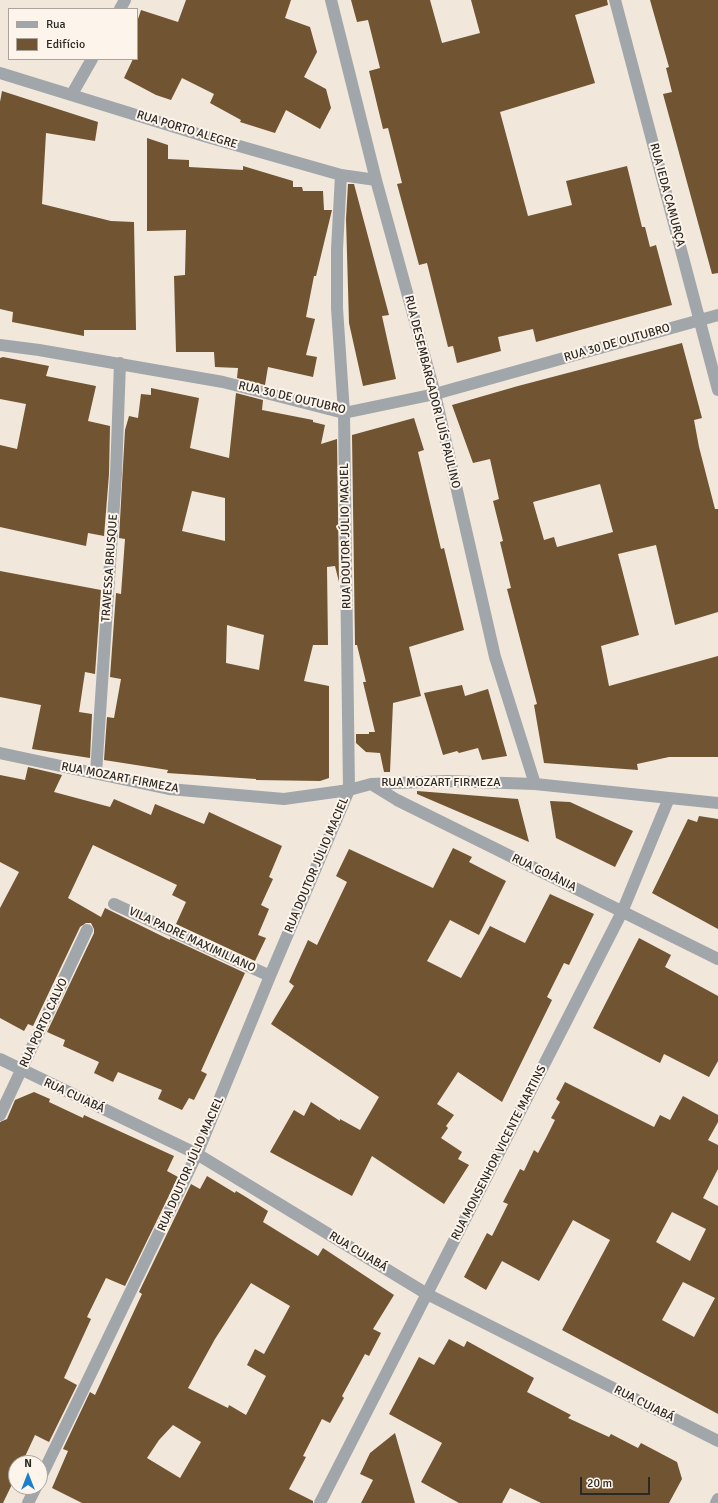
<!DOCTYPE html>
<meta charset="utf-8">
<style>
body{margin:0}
#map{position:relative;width:718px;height:1503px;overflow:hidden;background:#f2e7db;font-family:Signika,sans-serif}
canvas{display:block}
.legend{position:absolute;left:8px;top:8px;width:130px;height:52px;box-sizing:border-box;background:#fdf5eb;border:1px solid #a9a39b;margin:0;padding:5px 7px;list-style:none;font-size:12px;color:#2c2823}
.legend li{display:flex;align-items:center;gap:8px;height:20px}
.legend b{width:20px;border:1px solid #a9a39b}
.north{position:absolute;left:8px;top:1455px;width:40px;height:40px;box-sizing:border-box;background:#fdf5eb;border:1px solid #a9a39b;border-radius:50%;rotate:0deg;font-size:11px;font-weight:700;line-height:16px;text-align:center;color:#2c2823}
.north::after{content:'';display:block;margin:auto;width:14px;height:18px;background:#1d7eca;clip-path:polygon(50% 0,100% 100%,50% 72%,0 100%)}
.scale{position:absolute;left:580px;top:1477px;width:70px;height:18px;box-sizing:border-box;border:2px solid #2c2823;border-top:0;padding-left:5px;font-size:12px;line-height:14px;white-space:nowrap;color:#2c2823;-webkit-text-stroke:3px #fdf5eb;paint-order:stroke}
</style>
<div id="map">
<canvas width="718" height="1503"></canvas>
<ul class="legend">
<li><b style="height:5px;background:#a1a6ab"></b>Rua</li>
<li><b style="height:11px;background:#715431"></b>Edifício</li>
</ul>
<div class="north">N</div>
<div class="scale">20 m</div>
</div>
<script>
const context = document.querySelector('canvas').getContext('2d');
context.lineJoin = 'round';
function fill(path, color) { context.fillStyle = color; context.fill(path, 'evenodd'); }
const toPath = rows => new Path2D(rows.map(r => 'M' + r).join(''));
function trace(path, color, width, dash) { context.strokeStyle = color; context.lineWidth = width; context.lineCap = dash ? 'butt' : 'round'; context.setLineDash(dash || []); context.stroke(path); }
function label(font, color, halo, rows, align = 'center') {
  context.font = font + ' Signika,sans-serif'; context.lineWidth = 4; context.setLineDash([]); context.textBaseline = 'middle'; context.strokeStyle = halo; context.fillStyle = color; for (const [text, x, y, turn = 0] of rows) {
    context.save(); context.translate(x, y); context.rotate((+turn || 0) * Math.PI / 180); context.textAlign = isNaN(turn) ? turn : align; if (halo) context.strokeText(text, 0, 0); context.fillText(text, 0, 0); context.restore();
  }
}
const building = toPath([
 [186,0,291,0,285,18,310,27,317,52,304,77,326,89,331,108,320,129,286,110,275,133,240,122,241,120,210,103,214,94,182,78,171,100,156,95,124,78,133,59,137,59,137,22,141,10,178,22],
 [351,0,430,0,442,43,480,33,471,0,607,0,608,5,575,15,595,83,500,112,528,216,572,205,566,181,627,166,642,227,645,227,650,247,656,245,672,305,536,342,533,329,498,337,501,351,457,363,453,346,448,347,427,263,419,265,397,184,402,183,388,128,383,129,369,71,380,68,368,20,357,22],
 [650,0,718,0,718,273,712,274,663,94,672,92,666,68,669,67],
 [2,91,98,122,95,141,46,133,42,204,111,221,134,222,136,330,84,330,84,336,12,322,13,312,0,309,0,102],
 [147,138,168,145,168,159,189,160,189,167,243,170,243,166,293,181,293,187,302,187,303,191,323,191,324,210,332,210,331,214,316,276,314,276,306,317,315,319,306,355,317,357,313,377,268,367,265,385,237,378,238,368,215,367,214,352,176,352,174,276,185,275,186,230,147,231],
 [348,184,354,184,389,315,382,316,396,379,363,386,349,323,346,219],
 [682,343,702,418,694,420,699,447,715,509,718,509,718,612,675,625,656,545,618,554,639,635,601,646,609,686,718,656,718,757,669,757,637,764,638,770,544,763,534,705,537,704,507,589,511,588,500,542,503,541,493,501,499,499,490,459,473,463,452,405,518,386],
 [600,484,613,532,557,547,554,537,544,540,533,502],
 [3,357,49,366,46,376,96,386,88,421,110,426,109,474,104,536,88,533,86,546,0,527,0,445,17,449,26,404,0,399,0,358],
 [151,388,199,398,190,448,229,458,236,393,263,400,262,410,313,420,313,422,325,425,321,444,337,439,339,582,335,566,327,567,328,645,313,645,304,681,329,686,329,778,320,781,256,780,256,779,167,773,168,770,104,760,107,717,114,718,121,679,110,677,116,593,121,594,125,539,119,538,125,430,129,416,138,418,141,394,151,395],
 [192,491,225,498,225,541,182,531],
 [227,625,264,635,259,670,226,663],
 [414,418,424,450,418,452,441,549,444,548,464,630,409,647,421,696,393,703,390,772,384,772,380,753,366,752,356,743,356,734,369,734,369,732,375,732,363,682,366,682,357,645,355,645,352,435],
 [0,571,101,590,95,674,85,672,79,712,92,714,90,758,32,749,41,705,0,697],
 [462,685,465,696,488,689,507,756,482,760,478,748,459,753,457,751,443,755,424,693],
 [28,767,62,775,54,792,110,807,114,799,151,815,155,804,204,824,209,812,282,846,269,877,273,879,261,905,269,909,258,935,266,938,255,961,176,924,186,902,172,895,177,885,93,845,68,898,101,917,105,908,170,940,170,938,245,973,201,1071,207,1074,194,1100,189,1098,182,1110,158,1099,162,1090,118,1072,113,1082,94,1073,99,1062,63,1046,65,1040,47,1032,94,933,94,929,91,923,86,923,80,927,33,1026,28,1024,24,1031,0,1018,0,908,19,872,0,862,0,775,25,780],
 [417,791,518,799,529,842,417,794],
 [550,801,570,802,633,831,615,867,556,838],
 [699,816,718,819,718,929,652,893,688,819,697,822],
 [453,848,472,857,469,862,506,881,479,935,450,920,427,961,461,978,490,926,525,943,550,894,594,914,569,965,564,963,547,997,552,1000,502,1102,458,1072,437,1104,454,1115,446,1126,448,1128,441,1138,462,1152,458,1159,469,1165,444,1204,372,1156,352,1196,270,1152,294,1110,304,1116,311,1102,340,1121,340,1119,360,1130,379,1097,271,1024,294,986,289,982,308,940,317,945,347,882,336,876,349,849,433,888],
 [639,938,671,955,665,967,718,996,718,1061,709,1077,664,1054,660,1063,593,1028],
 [565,1082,654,1127,660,1115,670,1120,683,1096,718,1115,718,1122,708,1140,718,1145,718,1169,703,1198,718,1206,718,1414,562,1330,610,1240,573,1220,539,1281,502,1261,486,1290,464,1277,487,1233,492,1236,508,1204,503,1202,520,1169,524,1171,534,1150,538,1153,547,1136,555,1120,551,1118,560,1102,556,1099],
 [672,1212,706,1229,690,1261,656,1242],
 [683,1282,715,1298,694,1337,662,1320],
 [34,1092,50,1099,49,1102,83,1118,84,1115,174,1156,167,1171,178,1177,125,1286,106,1278,87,1317,91,1319,64,1378,77,1385,49,1442,35,1435,22,1463,16,1463,16,1476,3,1503,0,1503,0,1122,7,1119,15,1100],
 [207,1176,235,1193,236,1191,246,1197,268,1211,263,1222,318,1256,323,1248,394,1295,373,1329,381,1333,369,1356,365,1354,342,1396,344,1398,330,1423,322,1419,303,1456,306,1457,289,1489,313,1501,313,1503,82,1503,52,1488,68,1451,63,1449,90,1392,95,1395,142,1294,139,1292,191,1184,200,1189],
 [251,1283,290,1306,264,1354,255,1349,247,1365,266,1376,246,1415,229,1405,228,1408,188,1388,215,1339],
 [173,1425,201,1442,180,1478,147,1458,159,1440],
 [449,1339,464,1347,467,1341,534,1378,527,1392,571,1415,568,1418,609,1437,611,1434,638,1448,641,1443,677,1462,682,1479,669,1503,541,1503,510,1488,502,1503,459,1503,421,1482,442,1443,389,1414,419,1357,434,1365],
 [395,1433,415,1503,361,1503,373,1480,360,1474,370,1453]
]);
const minor = toPath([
 [331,0,376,180,435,394,495,657,535,784],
 [615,0,718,390],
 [120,9,125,0],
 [0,73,204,136,341,175,376,180],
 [72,94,92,59],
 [0,345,39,350,223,382,344,413,435,394,718,315],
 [0,753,169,789,284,799,349,790,371,784,447,781,535,784,718,803],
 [96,773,116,474,120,363],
 [371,784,397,800,718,959],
 [114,904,270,976],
 [0,1059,197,1154,427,1294,718,1441],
 [0,1115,87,930],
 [40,1479,197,1154,270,976,349,790,344,413,337,308,337,249,341,175],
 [28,1503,36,1487],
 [320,1503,622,912,669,798],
 [716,1503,718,1499]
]);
const streetNames = [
 ["RUA PORTO ALEGRE",187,130,17],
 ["RUA IEDA CAMURÇA",667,195,75],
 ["RUA 30 DE OUTUBRO",617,343,-16],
 ["RUA DESEMBARGADOR LUÍS PAULINO",432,392,76],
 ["RUA 30 DE OUTUBRO",292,398,13],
 ["RUA DOUTOR JÚLIO MACIEL",346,536,-91],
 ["TRAVESSA BRUSQUE",110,568,-86],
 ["RUA MOZART FIRMEZA",120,778,11],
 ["RUA MOZART FIRMEZA",441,783],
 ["RUA DOUTOR JÚLIO MACIEL",317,865,-67],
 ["RUA GOIÂNIA",544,873,26],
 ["VILA PADRE MAXIMILIANO",192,940,25],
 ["RUA PORTO CALVO",44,1023,-65],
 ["RUA CUIABÁ",74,1096,25],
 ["RUA MONSENHOR VICENTE MARTINS",499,1153,-63],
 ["RUA DOUTOR JÚLIO MACIEL",191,1164,-66],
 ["RUA CUIABÁ",358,1252,31],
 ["RUA CUIABÁ",644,1404,27]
];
fill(building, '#715431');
trace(minor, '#a1a6ab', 12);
label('12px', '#2c2823', '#fdf5eb', streetNames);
</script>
